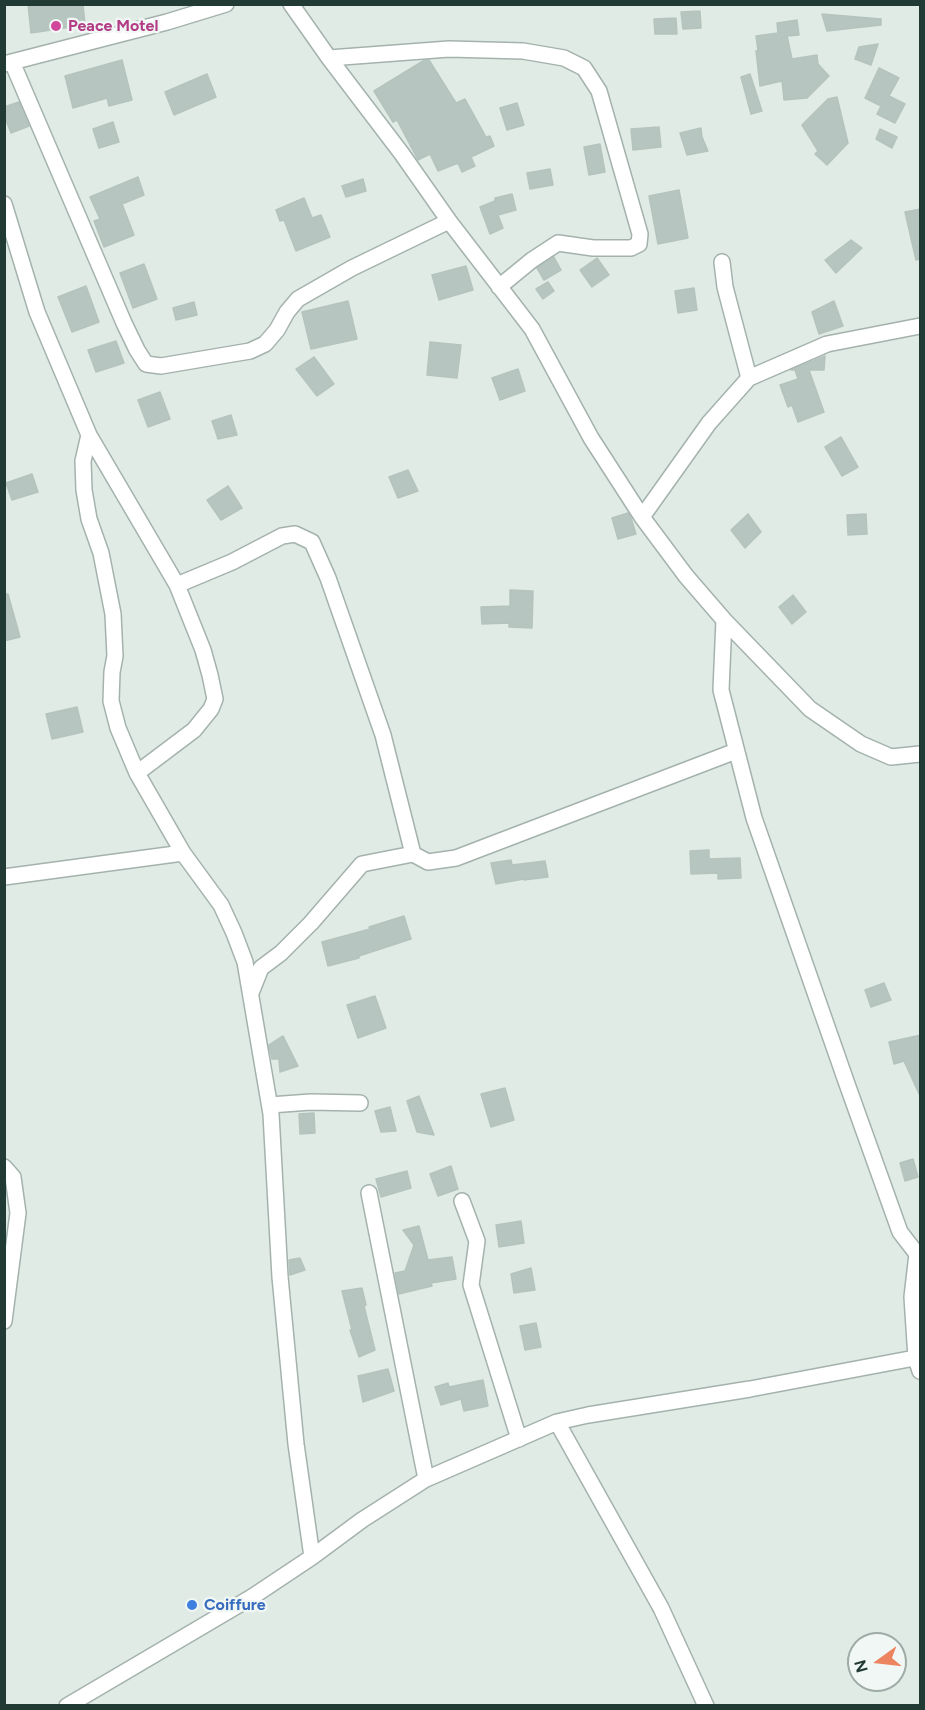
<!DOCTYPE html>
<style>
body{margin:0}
#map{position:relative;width:925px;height:1710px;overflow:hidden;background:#e1ebe6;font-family:Figtree,sans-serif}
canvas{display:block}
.frame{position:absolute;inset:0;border:6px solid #223a34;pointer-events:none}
.north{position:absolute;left:847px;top:1632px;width:60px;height:60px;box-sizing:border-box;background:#f1f7f4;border:2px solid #9eaba7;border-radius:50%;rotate:255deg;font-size:16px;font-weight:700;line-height:24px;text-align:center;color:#223a34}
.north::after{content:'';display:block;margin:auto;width:21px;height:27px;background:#eb845f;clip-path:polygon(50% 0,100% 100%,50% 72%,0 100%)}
</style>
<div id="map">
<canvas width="925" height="1710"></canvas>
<div class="frame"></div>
<div class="north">N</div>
</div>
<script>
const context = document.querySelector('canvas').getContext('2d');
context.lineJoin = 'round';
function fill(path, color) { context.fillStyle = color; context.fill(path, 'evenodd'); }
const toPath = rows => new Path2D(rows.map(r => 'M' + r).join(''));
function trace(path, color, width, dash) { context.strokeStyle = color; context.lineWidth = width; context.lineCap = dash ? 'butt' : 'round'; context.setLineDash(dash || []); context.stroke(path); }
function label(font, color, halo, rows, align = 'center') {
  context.font = font + ' Figtree,sans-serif'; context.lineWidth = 4.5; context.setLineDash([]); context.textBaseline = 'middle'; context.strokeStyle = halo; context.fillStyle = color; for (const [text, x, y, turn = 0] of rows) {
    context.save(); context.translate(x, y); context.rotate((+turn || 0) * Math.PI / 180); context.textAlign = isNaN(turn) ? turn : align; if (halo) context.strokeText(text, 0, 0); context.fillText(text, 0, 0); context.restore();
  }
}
const building = toPath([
 [28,4,83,4,85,25,31,33,28,4],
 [700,11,701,28,683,29,681,12,700,11],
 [822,14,881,19,881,25,827,31,822,14],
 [676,18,677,34,655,34,654,19,676,18],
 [797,20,799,35,787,36,792,59,817,55,818,64,829,76,807,98,784,100,782,81,760,86,756,51,758,51,756,36,778,33,777,23,797,20],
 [878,44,871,65,855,59,859,47,878,44],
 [122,60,132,100,109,106,107,98,73,108,65,76,122,60],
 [429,60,456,103,465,99,486,137,490,136,494,146,471,157,475,166,462,172,458,163,438,171,430,154,418,160,397,120,393,122,374,91,423,61,429,60],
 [879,68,899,78,889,96,905,104,895,123,877,114,881,106,865,98,879,68],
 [207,74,216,97,174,115,165,92,207,74],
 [750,74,762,111,751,114,741,77,750,74],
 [837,97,848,143,827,165,815,154,818,151,802,125,828,99,837,97],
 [19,102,29,126,11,133,4,115,4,107,19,102],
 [517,103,524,125,507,130,500,108,517,103],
 [113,122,119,142,99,148,93,129,113,122],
 [659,127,661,147,633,150,631,129,659,127],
 [701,128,702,137,708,151,687,155,680,133,701,128],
 [880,129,897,137,892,148,876,139,880,129],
 [600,144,605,172,589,175,584,147,600,144],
 [550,169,553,185,530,189,527,173,550,169],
 [138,177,144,195,122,204,134,235,104,247,94,221,100,219,90,197,138,177],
 [363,179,366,191,346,197,342,186,363,179],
 [679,190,688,238,658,244,649,196,679,190],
 [512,194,516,210,498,215,503,228,490,234,480,207,495,201,495,198,512,194],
 [304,198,312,218,321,215,330,237,296,251,284,220,280,221,276,210,304,198],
 [921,209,921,259,916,260,905,212,921,209],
 [851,240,862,248,836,273,825,260,851,240],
 [554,257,561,270,544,280,537,268,554,257],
 [597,258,609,275,592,287,580,270,597,258],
 [144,264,157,299,133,308,120,273,144,264],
 [466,266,473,290,439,300,432,275,466,266],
 [548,282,554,291,543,299,536,289,548,282],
 [86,286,99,322,72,332,58,297,86,286],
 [694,288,697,310,678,313,675,291,694,288],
 [348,301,357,339,311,349,302,312,348,301],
 [834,301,843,326,819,334,812,312,834,301],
 [194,302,197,315,176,320,173,308,194,302],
 [116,341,124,363,96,372,88,350,116,341],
 [430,342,461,345,457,378,427,375,430,342],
 [825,356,824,370,809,370,824,412,798,422,792,405,788,407,780,385,798,379,795,370,791,370,825,356],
 [314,357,334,384,317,396,296,369,314,357],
 [518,369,525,391,500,400,492,378,518,369],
 [160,392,170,419,148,427,138,400,160,392],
 [231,415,237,435,218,439,212,421,231,415],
 [841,437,858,467,842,476,825,447,841,437],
 [408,470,418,491,398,498,389,477,408,470],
 [32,474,38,492,12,500,6,483,32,474],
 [228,486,242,508,221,520,207,500,228,486],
 [628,513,631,518,636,534,618,539,612,518,628,513],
 [748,514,761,532,745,548,731,530,748,514],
 [866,514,867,534,848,535,847,515,866,514],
 [510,590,533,591,532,628,509,627,509,623,482,624,481,607,510,606,510,590],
 [4,594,8,594,20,637,4,641,4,594],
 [793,595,806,612,792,624,779,607,793,595],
 [77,707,83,732,52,739,46,714,77,707],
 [709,850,709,859,740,858,741,878,718,879,718,873,691,874,690,851,709,850],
 [511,860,512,865,545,861,548,877,524,880,524,879,496,884,491,863,511,860],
 [404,916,411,939,359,956,359,958,328,966,322,942,370,929,369,927,404,916],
 [884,983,891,1000,871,1007,865,990,884,983],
 [375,996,386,1028,358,1038,347,1005,375,996],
 [921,1035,921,1098,904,1061,894,1064,889,1042,921,1035],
 [283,1036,298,1066,280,1072,279,1059,272,1059,269,1045,283,1036],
 [505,1088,514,1120,491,1127,481,1094,505,1088],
 [419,1096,434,1135,417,1132,407,1101,419,1096],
 [390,1107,396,1131,381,1132,375,1111,390,1107],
 [314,1113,315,1133,300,1134,299,1114,314,1113],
 [913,1159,918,1177,905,1181,900,1163,913,1159],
 [451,1166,458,1189,438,1196,430,1174,451,1166],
 [407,1171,411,1188,381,1197,376,1179,407,1171],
 [521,1221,524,1243,499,1247,496,1225,521,1221],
 [419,1226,428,1260,452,1257,456,1279,431,1283,432,1286,399,1294,395,1273,405,1271,414,1245,403,1230,419,1226],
 [300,1258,305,1270,290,1275,289,1260,300,1258],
 [531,1268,535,1290,514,1293,511,1274,531,1268],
 [362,1288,366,1305,364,1306,375,1350,359,1357,350,1330,352,1330,342,1291,362,1288],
 [536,1323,541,1347,525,1350,520,1326,536,1323],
 [388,1369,394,1391,363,1402,358,1376,388,1369],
 [483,1380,488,1406,464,1411,461,1399,441,1405,435,1387,448,1383,449,1387,483,1380]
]);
const minor = toPath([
 [291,4,329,58,402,154,449,221,532,329,591,438,642,517,686,576,724,620,810,709,861,744,891,757,920,754],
 [329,58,449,49,523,51,564,58,584,68,599,91,640,234,639,244,631,248,593,248,558,243,532,260,499,287],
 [12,62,124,323,137,350,146,364,161,366,250,351,265,344,277,330,287,312,298,299,352,268,449,221],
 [4,64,167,22,226,4],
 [4,204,37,312,89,435,177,585,203,650,210,675,215,699,211,709,194,730,137,773],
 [722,262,725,287,749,378],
 [89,435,83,461,84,490,89,519,101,553,113,614,115,656,112,672,111,701,118,728,137,773,183,853,221,905,234,933,245,962,271,1114,280,1277,296,1444,312,1557],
 [642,517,709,423,749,378,827,344,920,326],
 [177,585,232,562,282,536,295,534,312,542,328,578,383,735,413,854],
 [724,620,721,690,754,818,847,1084,900,1232,917,1254,912,1297,916,1358,920,1371],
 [4,877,183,853],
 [251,993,261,968,281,953,311,923,362,864,413,854,428,862,456,858,736,751],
 [270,1105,311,1102,360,1103],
 [4,1167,13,1177,18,1213,4,1321],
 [369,1193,426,1479],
 [462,1201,477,1241,471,1285,519,1439],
 [557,1422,661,1608,706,1706],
 [67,1706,252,1597,312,1557,362,1520,426,1479,557,1422,588,1415,750,1389,920,1357]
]);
const markers = [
 [56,26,6,"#d1479c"],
 [192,1605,6,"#3f7fe0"]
];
const hotelNames = [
 ["Peace Motel",68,26]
];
const shopNames = [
 ["Coiffure",204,1605]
];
fill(building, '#b6c5bf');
trace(building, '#b4c4bd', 1.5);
trace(minor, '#a4b2ad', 18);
trace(minor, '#fff', 15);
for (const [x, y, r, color] of markers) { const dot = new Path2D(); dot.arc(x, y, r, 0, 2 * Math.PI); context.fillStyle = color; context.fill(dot); trace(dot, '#f1f7f4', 2); }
label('bold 16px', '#b23c85', '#f1f7f4', hotelNames, 'left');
label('bold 16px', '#366cbe', '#f1f7f4', shopNames, 'left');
</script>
